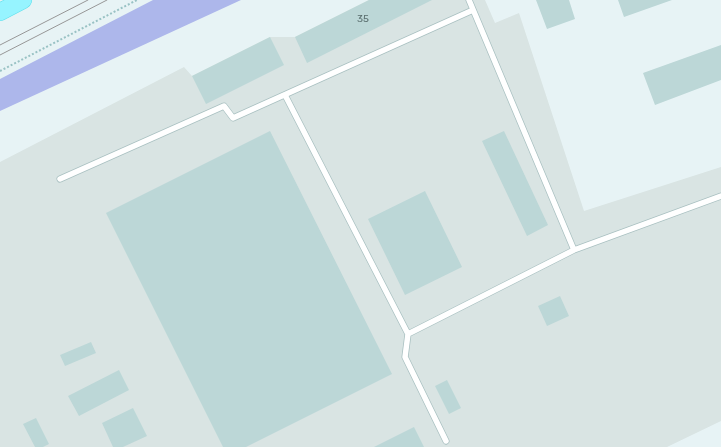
<!DOCTYPE html>
<style>
body{margin:0}
canvas{display:block;background:#e7f3f5}
</style>
<canvas width="721" height="447"></canvas>
<script>
const context = document.querySelector('canvas').getContext('2d');
context.lineJoin = 'round';
function fill(path, color) { context.fillStyle = color; context.fill(path, 'evenodd'); }
const toPath = rows => new Path2D(rows.map(r => 'M' + r).join(''));
function trace(path, color, width, dash) { context.strokeStyle = color; context.lineWidth = width; context.lineCap = dash ? 'butt' : 'round'; context.setLineDash(dash || []); context.stroke(path); }
function label(font, color, halo, rows, align = 'center') {
  context.font = font + ' Rubik,sans-serif'; context.lineWidth = 4; context.setLineDash([]); context.textBaseline = 'middle'; context.strokeStyle = halo; context.fillStyle = color; for (const [text, x, y, turn = 0] of rows) {
    context.save(); context.translate(x, y); context.rotate((+turn || 0) * Math.PI / 180); context.textAlign = isNaN(turn) ? turn : align; if (halo) context.strokeText(text, 0, 0); context.fillText(text, 0, 0); context.restore();
  }
}
const industrial = toPath([
 [369,0,485,0,495,23,519,13,584,211,721,167,721,421,667,447,0,447,0,162,184,67,192,76,270,37,295,37]
]);
const green = toPath([
 [153,0,241,0,0,111,0,79]
]);
const building = toPath([
 [369,0,432,0,307,63,295,37],
 [536,0,569,0,575,19,547,29],
 [618,0,672,0,624,17],
 [270,37,284,65,206,104,192,76],
 [721,45,721,80,655,105,643,73],
 [270,131,392,374,246,447,223,447,106,213],
 [504,131,548,225,527,236,482,141],
 [425,191,462,267,405,295,368,219],
 [560,296,569,316,547,326,538,306],
 [91,342,96,353,65,366,60,355],
 [119,370,129,390,79,416,68,396],
 [447,380,461,408,449,414,435,386],
 [133,408,147,436,123,447,113,447,102,423],
 [36,418,49,444,43,447,35,447,23,424],
 [414,427,424,447,374,447]
]);
const path = toPath([
 [0,71,137,0]
]);
const service = toPath([
 [469,0,574,250,721,196],
 [285,95,408,334],
 [60,179,224,106,233,118,473,10],
 [446,441,405,357,408,334,574,250]
]);
const primary = toPath([
 [0,12,23,0]
]);
const tram = toPath([
 [0,45,88,0],
 [0,55,107,0]
]);
const numberNames = [
 ["35",363,19]
];
fill(industrial, '#d9e4e3');
fill(green, '#adb7eb');
fill(building, '#bcd7d7');
trace(service, '#a9c0c1', 7);
trace(primary, '#5edfeb', 18);
trace(path, '#99c2c4', 2, [2, 2]);
trace(service, '#fff', 5.5);
trace(primary, '#96f4ff', 17);
trace(tram, '#979797', 1);
label('10px', '#586c6c', null, numberNames);
</script>
